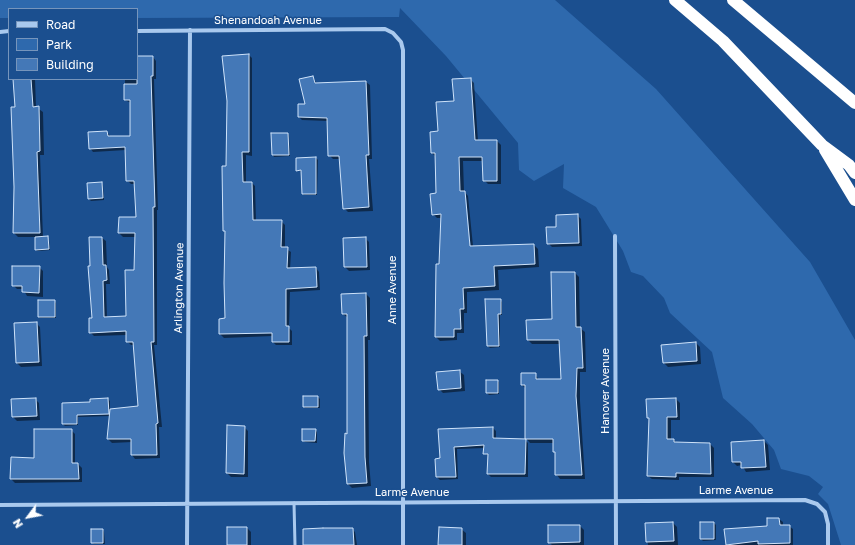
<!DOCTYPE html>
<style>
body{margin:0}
#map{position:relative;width:855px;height:545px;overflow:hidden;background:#1b4f8f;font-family:"Golos Text",sans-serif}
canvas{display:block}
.legend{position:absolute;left:8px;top:8px;width:130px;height:72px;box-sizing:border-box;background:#1b4f8f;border:1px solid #7695bc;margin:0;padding:5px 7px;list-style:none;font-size:12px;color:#fff}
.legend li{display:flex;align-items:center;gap:8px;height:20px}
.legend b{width:20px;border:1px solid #7695bc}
.north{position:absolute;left:8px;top:497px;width:40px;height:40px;-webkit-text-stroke:3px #1b4f8f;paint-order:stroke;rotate:238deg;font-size:11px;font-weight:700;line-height:16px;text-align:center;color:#fff}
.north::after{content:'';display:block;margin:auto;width:14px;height:18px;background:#fff;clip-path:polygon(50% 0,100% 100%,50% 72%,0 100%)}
</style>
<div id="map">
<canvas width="855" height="545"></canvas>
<ul class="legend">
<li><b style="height:5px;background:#a9c9ee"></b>Road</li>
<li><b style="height:11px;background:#2e69ad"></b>Park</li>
<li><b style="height:11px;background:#4478b7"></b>Building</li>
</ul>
<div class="north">N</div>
</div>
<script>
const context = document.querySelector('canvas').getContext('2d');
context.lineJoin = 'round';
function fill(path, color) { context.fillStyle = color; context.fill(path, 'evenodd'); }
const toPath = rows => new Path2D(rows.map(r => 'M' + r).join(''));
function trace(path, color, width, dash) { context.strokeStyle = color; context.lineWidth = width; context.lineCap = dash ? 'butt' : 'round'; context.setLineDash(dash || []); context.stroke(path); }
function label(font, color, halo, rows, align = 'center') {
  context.font = font + ' "Golos Text",sans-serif'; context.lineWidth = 3; context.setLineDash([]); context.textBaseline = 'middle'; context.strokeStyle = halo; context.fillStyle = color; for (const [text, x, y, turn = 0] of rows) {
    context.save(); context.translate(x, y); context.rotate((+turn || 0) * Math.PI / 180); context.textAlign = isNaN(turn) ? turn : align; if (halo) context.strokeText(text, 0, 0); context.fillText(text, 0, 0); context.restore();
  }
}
const green = toPath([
 [0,0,555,0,656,89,810,262,855,340,855,545,841,545,828,504,818,494,823,487,809,476,781,469,774,450,752,424,723,398,712,352,670,313,664,298,643,276,631,272,623,251,596,207,563,188,564,164,534,181,519,170,518,143,446,56,400,8,399,17,137,18,137,9,9,9,9,18,0,18]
]);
const shadow = toPath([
 [249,55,252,58,252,156,246,155,246,183,252,183,255,186,256,221,281,221,285,225,285,248,291,252,290,269,316,268,319,272,320,290,290,292,289,328,292,331,292,345,276,345,273,342,273,336,224,338,220,334,226,319,226,232,224,230,227,167],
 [137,57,153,57,156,61,156,79,154,79,158,210,157,210,157,345,154,345,162,427,159,427,160,458,135,459,132,455,132,442,112,443,108,439,110,416,78,417,78,425,65,426,63,424,91,403,108,399,110,401,110,410,139,407,134,345,131,345,127,341,127,335,94,336,90,332,93,319,91,267,102,238,106,241,107,267,109,270,110,284,106,284,107,318,127,317,135,271,136,237,123,237,119,233,137,218,135,184,131,184,127,180,126,150,93,152,90,148,107,132,111,137,131,137,131,103,125,100,125,79,137,79],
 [313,77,317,84,366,82,370,85,372,159,369,159,373,211,348,212,344,208,340,159,333,159,329,155,328,121,302,120,299,117,306,105],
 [14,79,35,79,36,107,43,112,44,155,40,155,43,238,49,239,50,250,38,251,36,250,36,237,18,237,14,233,16,108],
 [470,79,474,83,478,141,497,141,501,145,501,184,488,184,484,180,483,161,463,161,464,191,468,196,473,246,534,245,538,249,539,267,498,270,499,290,467,292,467,313,464,313,464,333,457,333,457,340,440,341,436,337,442,218,437,218,433,214,437,194,436,157,432,153,439,132,455,102],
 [464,195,466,195,471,250,469,251],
 [272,134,288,134,289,136,290,156,274,157,273,155],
 [316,158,318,160,317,195,304,195,303,194,302,172,297,170,297,159],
 [101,183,103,185,104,200,91,201,89,199],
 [577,215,581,219,582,246,552,247,548,243],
 [365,238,369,242,370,270,349,271,345,267],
 [39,267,43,271,43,297,27,296,23,289,17,289,13,285],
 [552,273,575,273,579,277,580,328,585,332,586,372,580,372,580,401,585,479,560,479,556,474,556,453,554,451,554,443,530,443,526,438,526,389,522,385,535,374,539,380,562,380,560,344,532,344,528,340,553,320],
 [366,294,370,298,370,340,368,340,369,462,371,486,352,488,348,484,348,318,343,314],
 [500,300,502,302,502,315,500,315,500,347,490,348,488,346],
 [54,301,56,303,56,318,40,318,39,317],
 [36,323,40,327,42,366,21,367,17,363],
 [696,343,700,347,701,364,668,367,664,363],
 [459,371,464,375,465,391,443,393,439,389],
 [497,381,499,382,499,394,489,395,487,393],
 [318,397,320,399,320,408,305,408,304,406],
 [35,399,39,403,40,420,17,421,13,417],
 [676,399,680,403,680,420,671,420,671,440,674,440,677,443,700,442,710,444,714,448,714,477,679,477,679,480,652,479,648,476,650,420,648,417],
 [244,427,248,431,248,477,231,477,227,473],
 [493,428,496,431,496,439,525,440,528,443,528,477,491,477,488,474,489,456,484,453,485,448,457,449,458,479,440,480,437,477,441,459,439,430],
 [71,430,75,434,75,464,78,464,82,468,82,482,15,483,11,479],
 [315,430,317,432,317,443,305,442,303,440],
 [764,441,768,445,770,470,746,472,742,465,737,466,733,462],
 [779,519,783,522,783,526,789,526,793,529,793,545,727,545,725,530,768,527],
 [673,523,677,527,678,545,648,545,646,524],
 [714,523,716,525,716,540,703,541,701,539],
 [580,526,584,530,584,545,552,545,549,542],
 [247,528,251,532,251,545,228,545],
 [352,529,355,532,357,545,304,545],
 [461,529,466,533,466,545,440,545],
 [103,530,104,532,105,544,94,544,92,542]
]);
const building = toPath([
 [249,54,249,152,242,152,243,182,252,182,253,220,282,220,281,247,288,247,287,268,316,267,317,287,286,289,286,326,289,326,289,342,272,342,272,333,219,334,219,319,225,318,224,283,225,231,223,231,222,166,226,166,227,101,222,56,249,54],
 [137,56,153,56,153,76,151,76,155,207,153,207,154,342,151,342,158,423,156,424,157,455,131,455,131,439,107,439,110,409,138,406,133,342,126,342,126,331,89,333,89,318,92,318,88,266,90,266,89,237,102,237,103,265,106,265,107,280,103,281,104,317,126,316,125,270,134,270,135,233,118,233,119,217,136,217,134,181,126,181,125,147,89,149,88,132,107,131,108,136,130,136,130,100,124,100,124,84,137,84,137,56],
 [313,76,315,83,366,81,369,155,366,155,369,207,343,209,339,156,328,156,327,118,298,117,298,104,305,104,299,79,313,76],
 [471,78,475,140,497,140,497,181,483,181,482,157,459,157,460,191,465,191,470,246,534,244,535,264,494,266,495,286,463,288,464,309,460,309,461,329,454,329,454,337,435,337,436,264,439,264,441,214,432,215,430,194,436,193,435,153,431,153,430,132,438,131,436,102,454,101,452,79,471,78],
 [13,79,31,79,33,107,39,106,40,151,37,152,40,233,13,233,14,187,11,107,15,107,13,79],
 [271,133,288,133,289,155,272,155,271,133],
 [316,157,316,194,302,194,301,170,296,171,296,158,316,157],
 [102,182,103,198,88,199,87,183,102,182],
 [578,214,579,243,547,244,546,227,556,227,556,215,578,214],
 [48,236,49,249,35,250,35,237,48,236],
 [366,237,367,267,344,267,343,238,366,237],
 [12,266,40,266,39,293,22,292,22,286,12,286,12,266],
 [551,272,575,272,576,327,581,327,583,368,577,368,576,396,582,475,555,475,555,452,553,452,553,439,525,439,525,385,521,385,521,373,536,373,536,379,561,379,559,340,527,340,526,320,552,319,551,272],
 [366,293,367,336,364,336,365,457,367,483,347,484,344,453,345,433,347,434,347,314,342,314,341,294,366,293],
 [485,299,501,299,501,314,498,314,499,346,487,346,485,299],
 [38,300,55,300,55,317,38,317,38,300],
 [37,322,39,362,16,363,14,323,37,322],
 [696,342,697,361,663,363,661,345,696,342],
 [460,370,461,388,438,390,436,372,460,370],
 [486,380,498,380,498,393,486,393,486,380],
 [303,396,318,396,318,407,303,407,303,396],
 [36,398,37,416,12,417,11,399,36,398],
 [108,398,109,414,77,415,77,424,62,424,62,403,90,402,90,399,108,398],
 [676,398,677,417,667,417,667,439,674,439,674,442,710,443,711,474,676,473,676,477,647,476,649,418,647,418,646,399,676,398],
 [227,425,245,426,244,474,226,473,227,425],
 [493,427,493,438,526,439,525,474,487,474,488,454,483,454,484,445,454,447,456,477,436,477,435,459,440,458,438,429,493,427],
 [34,429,72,429,72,463,78,463,79,479,10,479,11,457,34,458,34,429],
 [302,429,316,429,315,441,302,441,302,429],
 [764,440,766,467,741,468,741,462,732,462,731,442,764,440],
 [767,518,779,518,780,525,790,525,790,543,758,544,758,541,726,545,724,529,767,526,767,518],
 [673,522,674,541,646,542,645,523,673,522],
 [700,522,714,522,714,539,700,539,700,522],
 [548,525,580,525,580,542,548,543,548,525],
 [227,527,247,527,247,545,227,545,227,527],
 [439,527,462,528,462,545,438,545,439,527],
 [323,528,353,528,354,545,303,545,303,529,323,528],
 [91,529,103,529,103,543,91,543,91,529]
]);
const lane = toPath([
 [294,503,295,545]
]);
const street = toPath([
 [137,31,385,29,393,33,401,42,403,50,403,545],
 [0,32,9,31],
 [615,236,616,545],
 [0,505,805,500,817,504,825,512,828,524,828,545],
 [187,545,190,30]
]);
const highway = toPath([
 [675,0,723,41,822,145,849,165,855,173],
 [733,0,855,103],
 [825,150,855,200]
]);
const streetNames = [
 ["Shenandoah Avenue",268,21],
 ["Arlington Avenue",179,288,-89],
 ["Anne Avenue",393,290,-90],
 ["Hanover Avenue",606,391,-90],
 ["Larme Avenue",736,491],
 ["Larme Avenue",412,493]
];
fill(green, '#2e69ad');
fill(shadow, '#0007');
fill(building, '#4478b7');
trace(building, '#cfe3fa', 1);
trace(lane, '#a9c9ee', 3);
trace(street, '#a9c9ee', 4);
trace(highway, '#fff', 12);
label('11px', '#fff', '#1b4f8f', streetNames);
</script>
